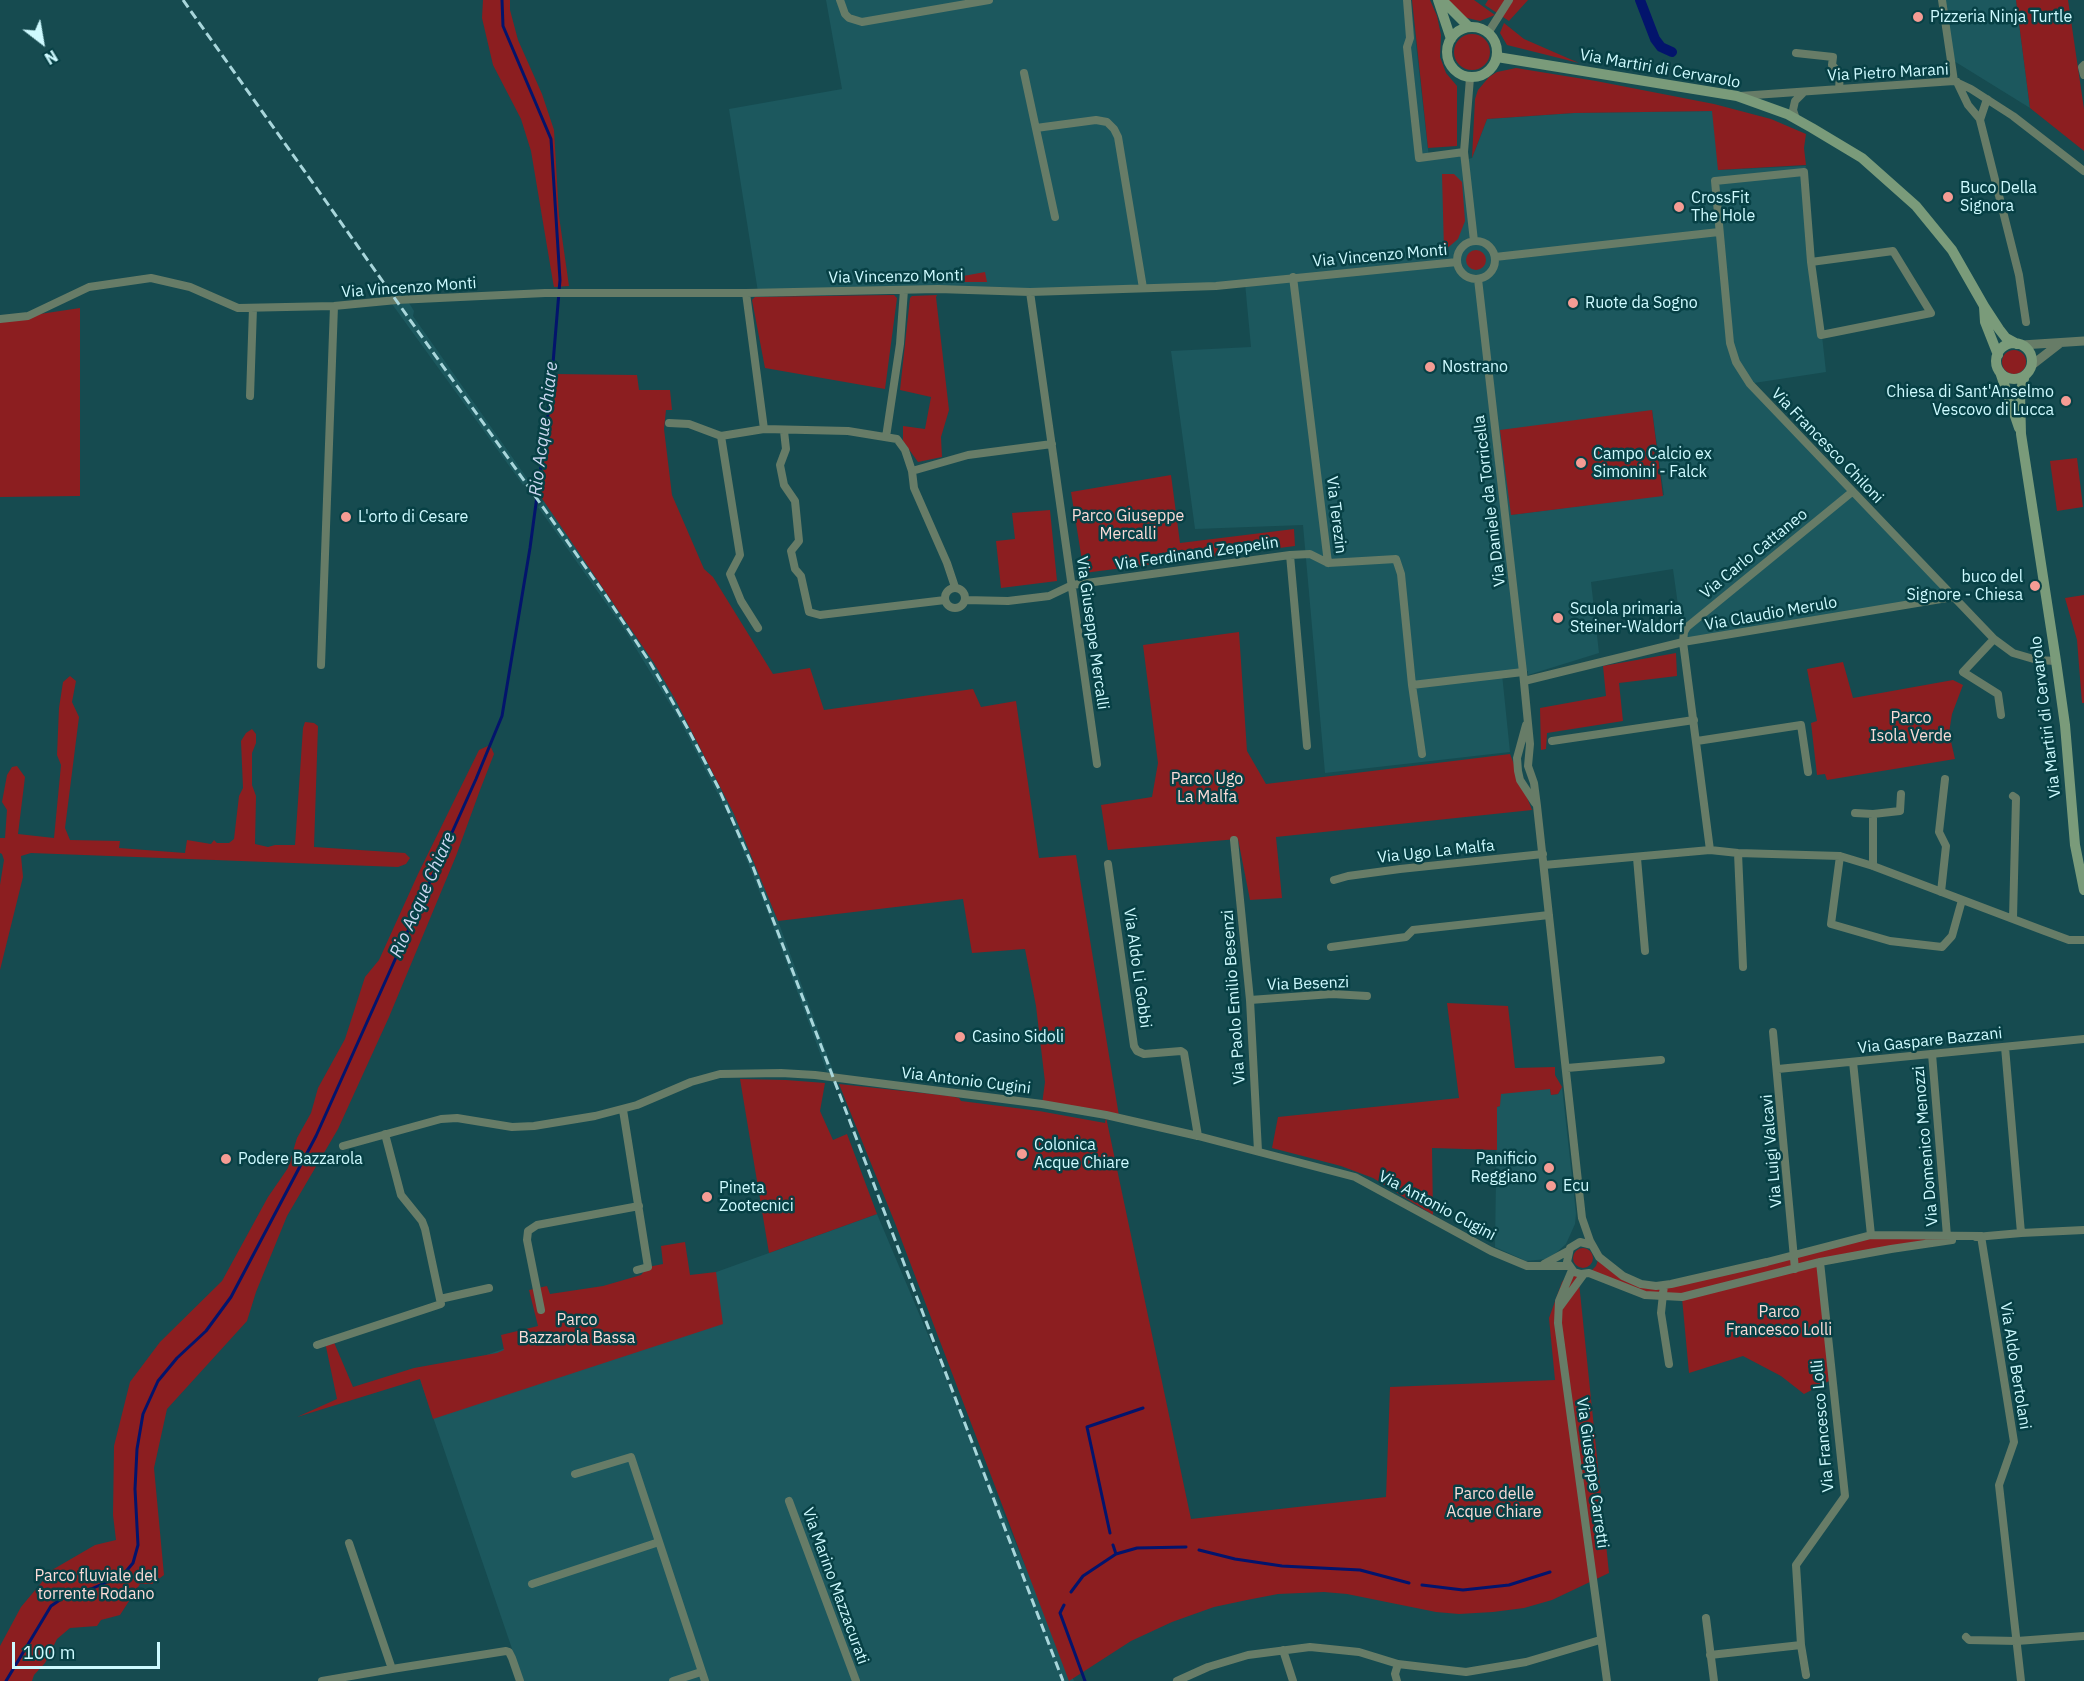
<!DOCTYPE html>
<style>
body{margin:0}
#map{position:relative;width:2084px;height:1681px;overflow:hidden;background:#164b50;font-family:"IBM Plex Sans",sans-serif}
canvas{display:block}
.north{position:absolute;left:12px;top:12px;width:60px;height:60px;-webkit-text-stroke:4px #074045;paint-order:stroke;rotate:149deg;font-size:16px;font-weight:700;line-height:24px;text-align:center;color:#cefaff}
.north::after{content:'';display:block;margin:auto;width:21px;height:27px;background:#cefaff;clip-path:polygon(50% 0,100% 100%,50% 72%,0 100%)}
.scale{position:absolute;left:12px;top:1642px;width:148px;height:27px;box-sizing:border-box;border:3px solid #cefaff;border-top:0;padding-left:8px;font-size:18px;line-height:21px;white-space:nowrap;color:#cefaff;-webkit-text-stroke:4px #074045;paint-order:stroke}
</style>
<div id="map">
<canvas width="2084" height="1681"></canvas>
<div class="north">N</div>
<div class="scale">100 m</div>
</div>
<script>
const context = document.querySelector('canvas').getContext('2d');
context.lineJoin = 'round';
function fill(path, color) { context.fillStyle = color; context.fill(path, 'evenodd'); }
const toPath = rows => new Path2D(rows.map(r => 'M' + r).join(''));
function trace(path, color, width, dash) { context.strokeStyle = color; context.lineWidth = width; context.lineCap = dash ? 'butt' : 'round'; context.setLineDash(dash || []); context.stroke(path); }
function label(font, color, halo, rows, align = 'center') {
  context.font = font + ' "IBM Plex Sans",sans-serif'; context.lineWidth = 5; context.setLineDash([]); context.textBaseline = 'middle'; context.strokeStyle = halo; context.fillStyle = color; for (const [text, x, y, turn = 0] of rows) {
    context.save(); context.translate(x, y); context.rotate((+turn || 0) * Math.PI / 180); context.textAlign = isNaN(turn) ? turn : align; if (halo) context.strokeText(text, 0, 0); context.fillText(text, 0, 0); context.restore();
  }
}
const built = toPath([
 [826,0,1411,0,1429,158,1464,152,1465,160,1472,158,1487,119,1574,113,1713,111,1719,170,1806,166,1804,172,1826,372,1754,383,1953,597,1683,642,1673,569,1591,582,1599,653,1528,675,1528,671,1502,674,1510,752,1325,773,1303,525,1195,529,1171,351,1251,347,1245,283,1216,286,758,292,729,109,842,89],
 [1652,410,1664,495,1511,515],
 [1945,0,2016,0,2030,108,1954,61],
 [409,303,414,311,413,316,529,481,523,485,392,304],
 [544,501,654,663,675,699,734,814,778,921,834,1073,827,1072,770,918,729,816,679,719,624,629,538,507],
 [1562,1087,1576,1213,1575,1224,1566,1244,1557,1252,1547,1259,1526,1261,1495,1247,1497,1107,1500,1106,1500,1093,1550,1088,1551,1095,1558,1094],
 [877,1214,1074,1681,523,1681,420,1379]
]);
const green = toPath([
 [483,0,510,0,510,10,518,40,542,94,554,130,559,216,569,286,554,287,553,282,531,151,521,119,493,65,482,18],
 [1412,0,1430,0,1437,16,1441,35,1440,57,1446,73,1457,86,1457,146,1428,148],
 [1447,0,1474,0,1495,15,1480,21,1463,17],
 [1488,0,1528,0,1509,21,1485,5],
 [2016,0,2068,0,2084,109,2084,151,2030,108],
 [1504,23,1524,39,1579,63,1507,45,1500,33],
 '1454 52a18 18 0 1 1 36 0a18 18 0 1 1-36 0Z',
 [1516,68,1596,81,1714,104,1771,119,1806,134,1804,148,1806,165,1718,170,1712,111,1574,113,1487,119,1472,158,1475,99,1478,90,1489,77,1497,72],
 [1442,174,1454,174,1462,182,1465,221,1458,239,1444,251],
 '1466 260a10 10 0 1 1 20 0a10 10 0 1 1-20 0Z',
 [985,272,987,282,931,282],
 [894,295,897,298,885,389,765,368,752,300,755,297],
 [937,295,936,297,949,410,941,437,942,457,918,462,903,441,903,426,925,429,931,397,900,390,910,298,912,296],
 [80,308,80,496,0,497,0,320],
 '2002 362a12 12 0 1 1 24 0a12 12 0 1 1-24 0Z',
 [552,374,637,375,639,390,670,390,672,410,666,410,664,429,672,495,704,569,713,577,773,674,810,668,824,710,973,689,981,707,1016,701,1039,858,1076,855,1119,1116,1042,1104,1045,1082,1036,1006,1025,949,972,953,963,899,778,921,734,814,675,699,654,663,541,497],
 [1652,410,1663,496,1511,515,1500,430],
 [2077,458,2083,507,2057,511,2050,461],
 [1171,475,1180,543,1294,529,1295,546,1084,573,1071,492],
 [1050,510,1057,581,1001,588,996,541,1015,539,1012,513],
 [2084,595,2084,703,2082,703,2077,640,2065,598],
 [1239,632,1247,751,1266,784,1510,754,1532,810,1276,837,1282,898,1250,900,1238,839,1108,850,1101,805,1152,797,1158,763,1143,645],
 [1676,653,1677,676,1619,683,1623,721,1547,733,1546,749,1541,750,1540,708,1606,696,1603,666],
 [1843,662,1853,698,1953,680,1963,685,1952,714,1949,733,1955,759,1827,780,1825,774,1817,775,1811,723,1817,721,1807,669],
 [70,676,76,681,72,702,79,717,65,828,70,840,120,841,119,848,185,853,187,840,211,844,214,840,217,843,229,843,234,839,239,796,243,788,241,741,246,733,252,729,256,734,256,743,252,753,252,785,256,796,255,844,268,847,275,845,295,845,303,728,305,722,314,723,318,726,314,847,405,853,410,858,406,864,398,867,31,853,21,856,23,877,0,970,0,885,4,860,2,854,0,853,0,838,5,838,7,810,2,802,7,775,12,767,17,766,25,777,18,834,54,838,61,765,57,755,59,708,63,682],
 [490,745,494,754,480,790,456,856,389,1017,338,1129,287,1216,256,1292,247,1321,167,1409,154,1468,164,1575,152,1584,140,1584,120,1615,101,1620,97,1626,70,1628,57,1639,45,1663,34,1675,32,1681,0,1681,0,1646,21,1607,52,1570,95,1545,116,1540,113,1515,114,1446,130,1382,160,1342,222,1281,268,1197,288,1168,297,1138,311,1113,318,1088,345,1039,365,977,379,960,418,874,479,750],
 [1447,1003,1508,1006,1515,1068,1555,1067,1555,1075,1562,1087,1558,1094,1551,1095,1550,1089,1501,1094,1500,1106,1497,1107,1497,1150,1432,1148,1433,1215,1373,1178,1341,1166,1272,1148,1278,1117,1459,1098],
 [740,1079,786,1080,825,1083,820,1111,833,1140,847,1134,877,1214,769,1253],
 [839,1084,950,1096,959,1098,961,1101,1039,1111,1105,1123,1106,1117,1191,1519,1386,1497,1390,1387,1555,1380,1549,1318,1562,1282,1572,1270,1578,1273,1609,1573,1552,1600,1524,1608,1493,1612,1459,1614,1436,1612,1347,1594,1324,1592,1278,1594,1247,1600,1214,1607,1172,1622,1131,1641,1069,1681,895,1223],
 [1871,1235,1981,1236,1891,1249,1821,1262,1833,1379,1804,1394,1781,1376,1743,1356,1689,1373,1682,1298,1663,1298,1589,1273,1596,1266,1599,1257,1623,1276,1656,1286],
 [685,1242,690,1275,716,1272,723,1324,433,1419,420,1379,297,1417,337,1399,325,1342,333,1340,353,1387,414,1368,497,1353,504,1350,501,1335,538,1326,529,1290,547,1286,550,1294,603,1286,641,1275,648,1267,663,1264,661,1246],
 '1573 1258a10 10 0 1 1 20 0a10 10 0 1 1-20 0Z'
]);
const stream = toPath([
 [1110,1533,1087,1427,1143,1408],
 [1199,1550,1235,1559,1282,1566,1360,1570,1409,1583],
 [1116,1554,1137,1548,1186,1547],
 [1422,1585,1463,1590,1509,1585,1550,1572],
 [1071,1592,1083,1576,1116,1554,1113,1545],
 [1064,1605,1060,1613,1085,1681],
 [6,1681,51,1606,70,1593,91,1589,123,1575,133,1563,138,1545,135,1489,137,1449,143,1414,158,1381,177,1358,206,1331,231,1297,316,1136,476,779,502,716,530,548,550,399,560,280,551,139,503,26,502,0]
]);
const canal = toPath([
 [1640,0,1655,39,1661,47,1672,52]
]);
const minor = toPath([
 [840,0,845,14,849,18,862,22,989,0],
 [1407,0,1410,38,1407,47,1419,158,1464,152],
 [1942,0,1954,81],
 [1488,33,1509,0],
 [1796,53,1833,57,1832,65,1840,74,1839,89],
 [2084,65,2082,67,2084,75],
 [1024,73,1055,217],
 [1470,78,1464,152,1474,241],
 [1957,82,1968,105,1979,118],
 [1740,96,1954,81,1971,89,2013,116,2084,171],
 [1987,99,1980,120,2019,275,2026,322],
 [1796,119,1793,110,1795,101,1804,92],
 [1036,128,1096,120,1107,122,1114,129,1118,137,1143,288],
 '1457 260a19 19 0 1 1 38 0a19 19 0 1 1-38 0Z',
 [1495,257,1719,232],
 [1811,262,1821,335,1931,313,1893,251,1811,262,1804,172,1715,181,1730,343,1736,362,1750,384,1994,639,2013,653,2037,660,2056,661],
 [1293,277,1328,563,1396,559,1401,574,1412,685,1523,672],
 [1478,279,1523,672,1530,744,1528,766,1534,783,1537,806,1582,1218,1590,1241,1599,1257,1623,1276,1641,1284,1656,1286,1671,1284,1767,1262,1871,1235,1981,1236],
 [1030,292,1097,764],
 [746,293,764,429,721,436,740,555,730,574,741,601,758,628],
 [0,319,28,316,89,287,151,278,190,287,238,308,334,306,397,300,545,293,746,293,938,289,1030,292,1216,286,1457,262],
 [250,396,253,308],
 [669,423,689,424,721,436],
 [764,429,848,431,897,439,905,450,912,471,914,488,947,563,955,587],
 [784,431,786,449,780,465,784,485,795,501,799,541,791,551,795,569,801,576,809,612,820,615,945,600],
 [886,437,900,344,904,290],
 [912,471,968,455,1052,444],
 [1290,555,1307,746],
 '945 598a10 10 0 1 1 20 0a10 10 0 1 1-20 0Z',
 [965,600,1008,601,1049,596,1072,585,1290,555,1310,554,1328,563],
 [1994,639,1963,672,1998,694,2001,715],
 [321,665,334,306],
 [1524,681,1683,642,1953,597],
 [1412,685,1422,754],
 [1526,725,1517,758,1518,771,1520,780,1535,803],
 [1552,741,1694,720],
 [1697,741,1801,725,1808,772],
 [2013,796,2016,798,2013,918],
 [1855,813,1873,814],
 [1234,840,1250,1000,1258,1151],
 [1710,850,1683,642,1684,632,1687,627,1852,492],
 [1738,853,1743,967],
 [1840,856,1831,924,1890,941,1942,947,1952,936,1962,900],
 [1637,858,1645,951],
 [1108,864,1134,1046,1137,1051,1144,1054,1181,1051,1184,1053,1198,1136],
 [1544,865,1710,850,1738,853,1840,856,1873,866,2042,930,2069,940,2084,940],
 [1873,866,1873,814,1900,811,1901,794],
 [1334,880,1348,876,1400,869,1543,854],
 [1941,892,1946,846,1939,832,1945,779],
 [1331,947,1406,937,1413,930,1549,915],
 [1250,1000,1332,994,1367,996],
 [1773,1032,1795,1269],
 [2005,1047,2021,1233],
 [1932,1054,1947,1236],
 [1853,1062,1871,1235],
 [1567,1068,1661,1060],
 [1778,1069,2084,1039],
 [623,1110,648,1267,637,1270],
 [343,1146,441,1119,457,1118,512,1127,534,1126,595,1116,637,1105,691,1082,720,1074,781,1073,815,1075,1042,1104,1106,1115,1198,1136,1355,1177,1491,1251,1527,1266,1569,1266],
 [1981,1236,2014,1442,1999,1485,2021,1681],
 [1976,1237,2021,1233,2084,1230],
 [1592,1245,1580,1242,1570,1248,1567,1262,1574,1272,1581,1274,1589,1273,1645,1295,1682,1297,1820,1262,1891,1249,1952,1240],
 [1544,1264,1568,1251],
 [1572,1270,1559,1301,1558,1323,1607,1681],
 [1664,1285,1661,1313,1669,1364],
 [440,1299,489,1288],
 [1559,1308,1584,1274],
 [541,1310,527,1240,528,1231,537,1225,639,1206],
 [317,1345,441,1304,425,1229,422,1221,401,1195,385,1134],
 [575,1474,631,1457,705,1681],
 [789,1501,856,1681],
 [349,1543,392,1669,506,1651,509,1652,512,1658,520,1681],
 [532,1584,659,1542],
 [1706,1618,1714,1681],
 [1966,1637,1969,1640,2017,1641,2084,1636],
 [1283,1650,1293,1681],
 [1710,1655,1801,1645],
 [1806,1675,1801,1645,1796,1565,1845,1496,1820,1262],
 [322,1681,392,1669],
 [673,1681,701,1672],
 [1177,1681,1208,1667,1248,1655,1310,1647,1359,1652,1398,1664,1466,1672,1526,1662,1600,1640],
 [1397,1681,1395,1674,1398,1664]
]);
const tertiary = toPath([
 [2022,345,2084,341],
 [2032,365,2059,344]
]);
const secondary = toPath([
 [1438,0,1451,39],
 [1442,0,1469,27],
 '1447 52a25 25 0 1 1 50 0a25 25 0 1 1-50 0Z',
 [1497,57,1737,96,1787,114,1812,128,1862,158,1916,206,1952,250,1984,306,1999,329,2006,338,2017,344],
 [1984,307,1985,322,1998,355],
 '1996 361a18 18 0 1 1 36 0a18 18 0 1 1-36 0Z',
 [2000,372,2019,428],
 [2025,375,2020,393,2021,434,2056,661,2065,725,2075,845,2084,890]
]);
const rail = toPath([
 [183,0,606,596,651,664,688,729,718,787,753,867,1063,1681]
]);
const markers = [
 [1918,17,6,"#f59c94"],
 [1948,197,6,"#f59c94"],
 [1679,207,6,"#f59c94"],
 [1573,303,6,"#f59c94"],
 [1430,367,6,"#f59c94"],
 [2066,401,6,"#f59c94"],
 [1581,463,6,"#f59c94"],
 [346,517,6,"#f59c94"],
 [2035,586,6,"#f59c94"],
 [1558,618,6,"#f59c94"],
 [960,1037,6,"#f59c94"],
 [1022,1154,6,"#f59c94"],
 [226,1159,6,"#f59c94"],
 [1549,1168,6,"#f59c94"],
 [1551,1186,6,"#f59c94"],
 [707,1197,6,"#f59c94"]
];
const poiNames = [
 ["Pizzeria Ninja Turtle",1930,17],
 ["Buco Della",1960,188],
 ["Signora",1960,206],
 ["CrossFit",1691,198],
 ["The Hole",1691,216],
 ["Ruote da Sogno",1585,303],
 ["Nostrano",1442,367],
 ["Chiesa di Sant'Anselmo",2054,392,"right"],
 ["Vescovo di Lucca",2054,410,"right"],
 ["Campo Calcio ex",1593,454],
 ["Simonini - Falck",1593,472],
 ["L'orto di Cesare",358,517],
 ["buco del",2023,577,"right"],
 ["Signore - Chiesa",2023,595,"right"],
 ["Scuola primaria",1570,609],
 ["Steiner-Waldorf",1570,627],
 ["Casino Sidoli",972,1037],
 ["Colonica",1034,1145],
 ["Acque Chiare",1034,1163],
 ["Podere Bazzarola",238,1159],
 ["Panificio",1537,1159,"right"],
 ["Reggiano",1537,1177,"right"],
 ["Ecu",1563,1186],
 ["Pineta",719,1188],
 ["Zootecnici",719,1206]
];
const streetNames = [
 ["Via Martiri di Cervarolo",1660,69,10],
 ["Via Pietro Marani",1888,73,-3],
 ["Via Vincenzo Monti",1380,256,-5],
 ["Via Vincenzo Monti",896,277,-1],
 ["Via Vincenzo Monti",409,288,-4],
 ["Via Francesco Chiloni",1827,446,46],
 ["Via Daniele da Torricella",1490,501,-97],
 ["Via Terezin",1336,515,83],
 ["Via Ferdinand Zeppelin",1197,554,-8],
 ["Via Carlo Cattaneo",1754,554,-39],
 ["Via Claudio Merulo",1771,614,-10],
 ["Via Giuseppe Mercalli",1092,633,82],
 ["Via Martiri di Cervarolo",2046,717,-97],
 ["Via Ugo La Malfa",1436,852,-6],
 ["Via Aldo Li Gobbi",1137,968,82],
 ["Via Besenzi",1308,984,-2],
 ["Via Paolo Emilio Besenzi",1234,997,-94],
 ["Via Gaspare Bazzani",1930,1041,-6],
 ["Via Antonio Cugini",966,1081,7],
 ["Via Domenico Menozzi",1926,1146,-95],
 ["Via Luigi Valcavi",1772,1151,-95],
 ["Via Antonio Cugini",1437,1206,28],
 ["Via Aldo Bertolani",2015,1366,81],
 ["Via Francesco Lolli",1823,1426,-95],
 ["Via Giuseppe Carretti",1592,1473,82],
 ["Via Marino Mazzacurati",835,1586,70]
];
const parkNames = [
 ["Parco Giuseppe",1128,516],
 ["Mercalli",1128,534],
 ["Parco",1911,718],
 ["Isola Verde",1911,736],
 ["Parco Ugo",1207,779],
 ["La Malfa",1207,797],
 ["Parco",1779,1312],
 ["Francesco Lolli",1779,1330],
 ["Parco",577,1320],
 ["Bazzarola Bassa",577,1338],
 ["Parco delle",1494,1494],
 ["Acque Chiare",1494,1512],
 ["Parco fluviale del",96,1576],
 ["torrente Rodano",96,1594]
];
const waterNames = [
 ["Rio Acque Chiare",544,429,-83],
 ["Rio Acque Chiare",423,895,-66]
];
fill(built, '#1c585e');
fill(green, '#8c1e20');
trace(stream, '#03146c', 3);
trace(canal, '#03146c', 10);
trace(minor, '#677c67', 8);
trace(tertiary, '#677c67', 9);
trace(secondary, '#7a9b7a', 10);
trace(rail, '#a8d6db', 3, [9, 4.5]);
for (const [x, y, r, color] of markers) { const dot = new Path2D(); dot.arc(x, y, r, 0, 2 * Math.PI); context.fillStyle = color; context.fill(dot); trace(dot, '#074045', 2); }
label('16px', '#cefaff', '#074045', poiNames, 'left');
label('16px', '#cefaff', '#074045', streetNames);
label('16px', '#fbdbd7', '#074045', parkNames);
label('italic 18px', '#ccd8f1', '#074045', waterNames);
</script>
